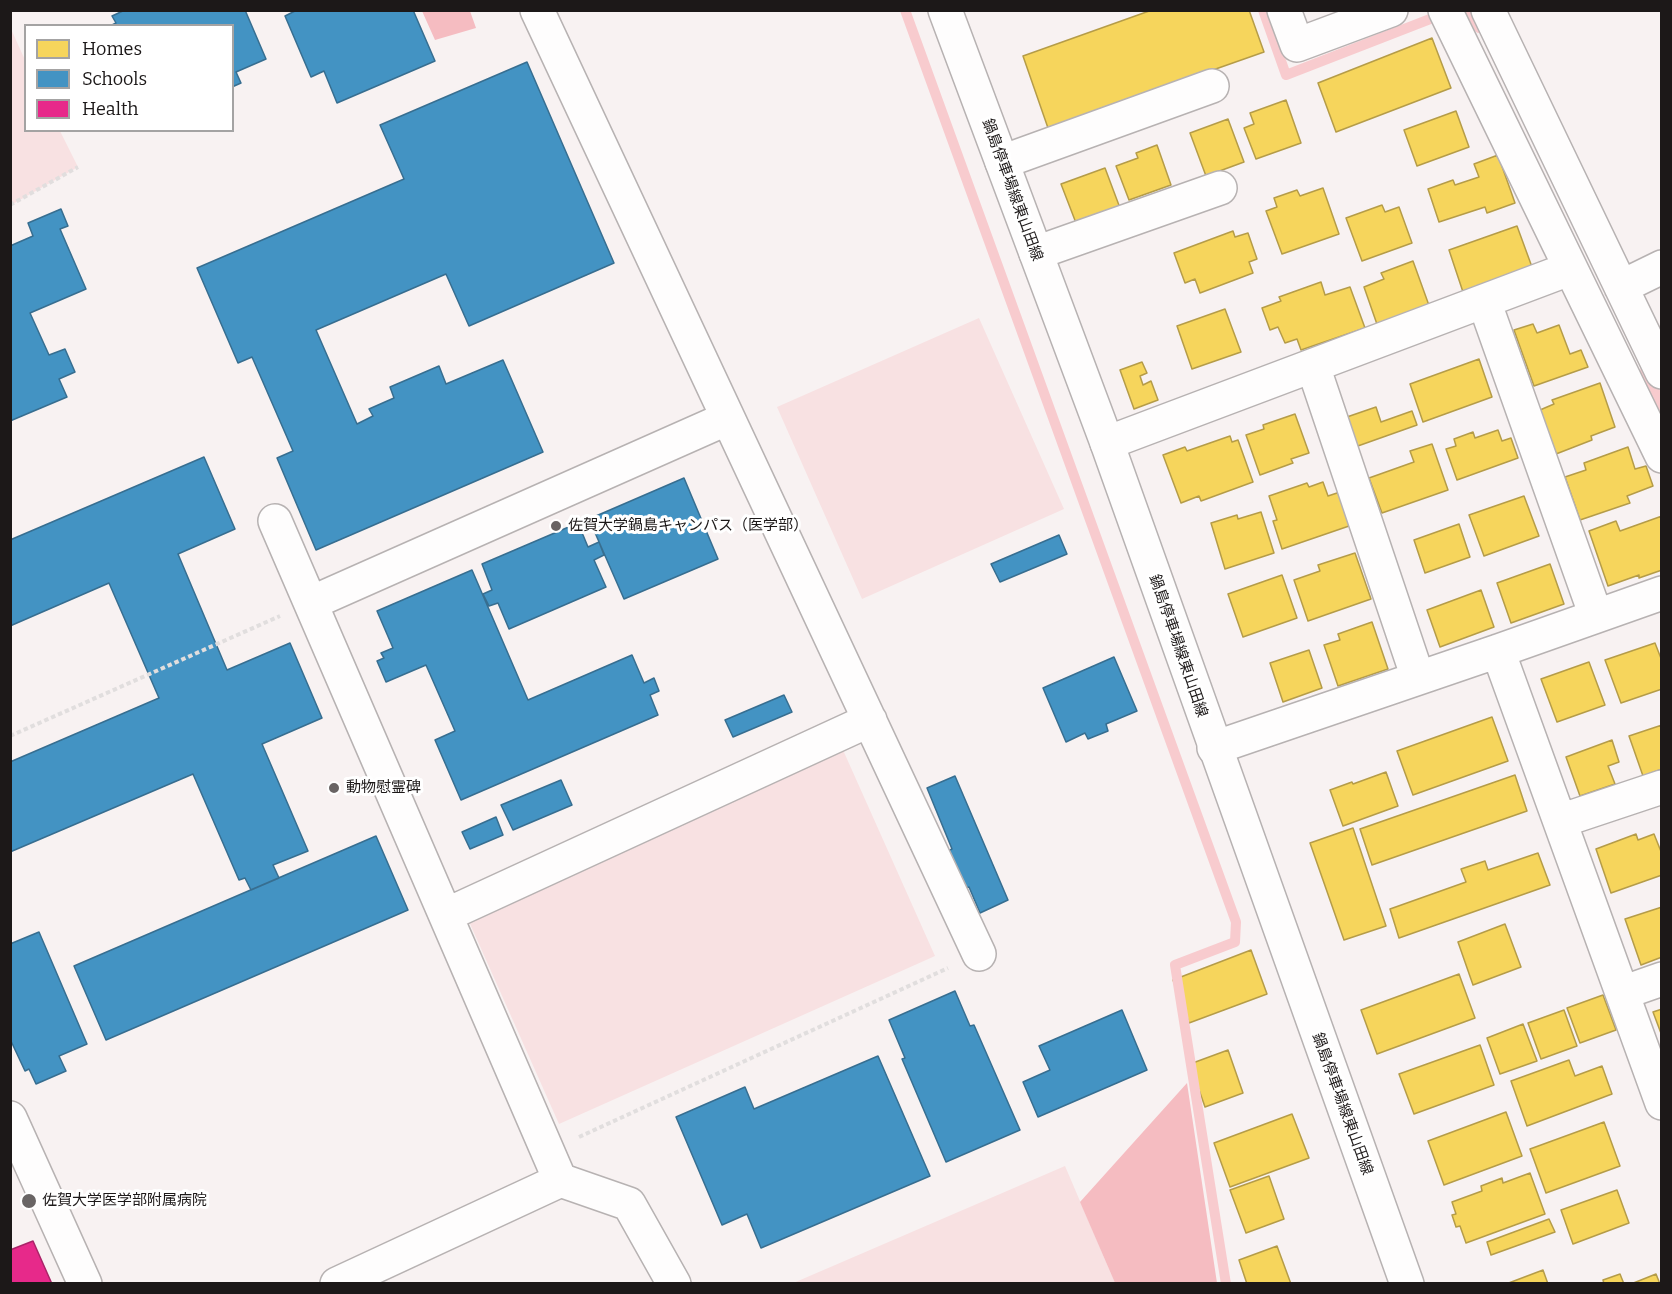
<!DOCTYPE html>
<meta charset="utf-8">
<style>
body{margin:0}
#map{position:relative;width:1672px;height:1294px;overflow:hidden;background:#f8f2f2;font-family:Bitter,serif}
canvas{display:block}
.frame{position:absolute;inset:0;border:12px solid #1c1818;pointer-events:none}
.legend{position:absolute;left:24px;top:24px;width:210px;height:108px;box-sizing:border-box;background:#fff;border:2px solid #a4a3a3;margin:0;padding:8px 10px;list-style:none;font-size:18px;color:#1c1818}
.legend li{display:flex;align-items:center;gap:12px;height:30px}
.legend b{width:30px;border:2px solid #a4a3a3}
</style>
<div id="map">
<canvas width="1672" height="1294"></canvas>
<div class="frame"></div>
<ul class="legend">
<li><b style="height:16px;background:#f6d55c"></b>Homes</li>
<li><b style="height:16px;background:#4393c3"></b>Schools</li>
<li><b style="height:16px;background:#e7298a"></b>Health</li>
</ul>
</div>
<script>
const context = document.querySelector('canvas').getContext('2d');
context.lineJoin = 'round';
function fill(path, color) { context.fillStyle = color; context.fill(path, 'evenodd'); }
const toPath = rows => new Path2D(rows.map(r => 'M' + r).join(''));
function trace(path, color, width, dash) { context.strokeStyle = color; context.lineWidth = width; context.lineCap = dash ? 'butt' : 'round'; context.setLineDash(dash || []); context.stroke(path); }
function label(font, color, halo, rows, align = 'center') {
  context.font = font + ' Bitter,"Noto Sans JP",serif'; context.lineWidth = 6; context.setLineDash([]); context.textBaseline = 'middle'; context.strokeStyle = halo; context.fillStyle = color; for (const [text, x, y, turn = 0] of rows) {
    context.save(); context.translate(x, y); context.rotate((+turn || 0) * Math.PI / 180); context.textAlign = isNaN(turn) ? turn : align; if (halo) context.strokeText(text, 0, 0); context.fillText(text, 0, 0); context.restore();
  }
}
const green = toPath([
 [11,29,25,60,26,130,60,131,78,167,11,205],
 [979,318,1064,509,862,599,777,407],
 [843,750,935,956,559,1124,467,917],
 [1065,1166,1115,1283,791,1284]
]);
const forest = toPath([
 [422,11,470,11,476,28,435,40],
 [1187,1083,1217,1283,1115,1283,1080,1202]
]);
const homes = toPath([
 [1152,10,1249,10,1264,52,1048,128,1023,56,1152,10],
 [1432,38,1451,88,1336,132,1318,83,1432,38],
 [1286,100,1301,143,1256,159,1244,128,1254,124,1250,113,1286,100],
 [1456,111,1469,147,1417,166,1404,130,1456,111],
 [1228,119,1244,162,1206,176,1190,133,1228,119],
 [1157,145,1171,185,1129,200,1116,166,1138,158,1136,153,1157,145],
 [1498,155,1515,203,1487,213,1485,207,1439,222,1428,189,1453,180,1455,185,1479,177,1474,164,1498,155],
 [1105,168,1120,208,1076,223,1061,184,1105,168],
 [1323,188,1339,234,1282,254,1266,211,1277,207,1274,198,1297,190,1300,196,1323,188],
 [1382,205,1385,212,1399,207,1412,243,1362,261,1346,218,1382,205],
 [1517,226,1532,267,1463,292,1449,250,1517,226],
 [1233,231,1235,237,1248,233,1257,259,1249,262,1253,273,1200,293,1195,279,1185,283,1174,253,1233,231],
 [1413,261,1431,311,1379,330,1364,287,1384,279,1381,273,1413,261],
 [1321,282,1325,295,1350,287,1365,328,1301,350,1297,339,1285,343,1278,327,1270,330,1262,308,1281,301,1279,297,1321,282],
 [1225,309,1241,352,1192,369,1177,326,1225,309],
 [1533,324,1537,333,1559,325,1570,354,1581,350,1588,367,1534,386,1514,330,1533,324],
 [1479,359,1492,397,1423,422,1410,384,1479,359],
 [1142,362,1147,373,1140,376,1143,385,1151,381,1158,400,1134,409,1120,370,1142,362],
 [1600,383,1615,427,1591,436,1592,440,1556,454,1540,410,1554,404,1552,400,1600,383],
 [1376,407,1381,422,1412,411,1417,425,1355,447,1344,418,1376,407],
 [1295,414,1309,453,1291,459,1293,463,1260,475,1246,435,1264,429,1263,425,1295,414],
 [1498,430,1502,441,1511,438,1518,458,1457,480,1446,449,1456,446,1454,439,1473,432,1475,438,1498,430],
 [1230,436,1232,442,1238,440,1253,482,1201,501,1199,496,1181,503,1163,455,1185,447,1187,451,1230,436],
 [1432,444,1448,490,1382,513,1369,478,1414,462,1410,451,1432,444],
 [1628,447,1635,469,1646,466,1653,486,1627,496,1630,503,1580,520,1565,477,1586,470,1584,463,1628,447],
 [1323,482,1328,496,1340,492,1352,525,1282,549,1273,521,1277,520,1269,496,1307,483,1309,487,1323,482],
 [1524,496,1539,536,1484,556,1469,515,1524,496],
 [1261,512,1274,553,1225,569,1211,523,1237,515,1238,519,1261,512],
 [1662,516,1662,570,1639,578,1639,575,1608,586,1589,531,1616,521,1620,531,1662,516],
 [1459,524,1470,557,1425,573,1414,540,1459,524],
 [1355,553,1371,599,1308,621,1294,580,1320,571,1318,565,1355,553],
 [1550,564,1564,604,1511,623,1497,583,1550,564],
 [1282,575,1297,618,1243,637,1228,594,1282,575],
 [1481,590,1494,627,1440,647,1427,610,1481,590],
 [1372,622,1388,669,1338,686,1324,645,1340,640,1338,634,1372,622],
 [1655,643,1662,661,1662,689,1621,703,1605,660,1655,643],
 [1309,650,1322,688,1283,702,1270,663,1309,650],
 [1589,662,1605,705,1557,722,1541,679,1589,662],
 [1492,717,1508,761,1413,795,1397,751,1492,717],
 [1662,725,1662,769,1643,776,1629,736,1662,725],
 [1612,740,1619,762,1608,766,1615,784,1580,796,1566,757,1612,740],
 [1386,772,1398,806,1343,826,1330,790,1352,782,1353,784,1386,772],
 [1515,775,1527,811,1372,865,1360,829,1515,775],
 [1353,828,1386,926,1344,940,1310,843,1353,828],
 [1636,834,1638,840,1654,834,1662,854,1662,875,1611,893,1596,849,1636,834],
 [1538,853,1550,885,1399,938,1390,909,1466,882,1461,869,1485,861,1488,870,1538,853],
 [1662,907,1662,957,1641,965,1625,919,1662,907],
 [1505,924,1521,967,1473,985,1458,942,1505,924],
 [1251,950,1267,994,1189,1023,1173,980,1251,950],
 [1459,974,1475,1018,1377,1054,1361,1010,1459,974],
 [1603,995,1616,1030,1580,1043,1567,1008,1603,995],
 [1662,1009,1662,1036,1653,1012,1662,1009],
 [1564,1010,1577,1046,1541,1059,1528,1023,1564,1010],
 [1523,1024,1537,1061,1500,1074,1487,1038,1523,1024],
 [1480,1045,1494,1085,1414,1114,1399,1074,1480,1045],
 [1228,1050,1243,1093,1205,1107,1190,1064,1228,1050],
 [1569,1060,1575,1076,1602,1066,1612,1094,1527,1126,1511,1081,1569,1060],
 [1506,1112,1522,1156,1444,1185,1428,1141,1506,1112],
 [1292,1114,1309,1158,1230,1187,1214,1143,1292,1114],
 [1604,1122,1620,1166,1546,1193,1530,1149,1604,1122],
 [1530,1173,1545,1214,1466,1243,1460,1226,1456,1227,1452,1215,1456,1214,1452,1202,1482,1191,1481,1186,1502,1178,1503,1183,1530,1173],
 [1269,1176,1284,1219,1246,1233,1230,1190,1269,1176],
 [1617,1190,1629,1223,1573,1244,1561,1210,1617,1190],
 [1549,1219,1555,1232,1491,1255,1487,1242,1549,1219],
 [1277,1246,1291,1284,1247,1284,1239,1260,1277,1246],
 [1543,1270,1548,1284,1506,1284,1543,1270],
 [1620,1274,1624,1284,1604,1284,1603,1280,1620,1274],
 [1656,1274,1660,1284,1631,1284,1656,1274]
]);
const schools = toPath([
 [125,10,245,10,266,59,236,72,241,83,232,87,232,26,110,26,116,23,112,16,125,10],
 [297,10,413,10,435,61,337,103,324,71,311,77,285,16,297,10],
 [527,62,614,263,469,326,446,274,316,330,357,424,373,416,369,409,394,398,390,387,439,366,446,384,503,360,543,452,316,550,277,458,293,451,252,357,238,363,197,268,404,179,380,125,527,62],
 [61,209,68,226,60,229,86,289,30,313,49,355,65,349,75,372,59,379,67,397,10,421,10,246,33,236,28,223,61,209],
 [204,457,235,529,178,554,227,670,290,643,322,718,262,744,308,851,273,865,279,878,251,890,245,878,239,880,193,774,10,852,10,762,159,698,109,583,10,626,10,540,204,457],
 [684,478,718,559,624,599,589,519,684,478],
 [578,523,588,547,599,542,604,555,594,560,606,587,509,629,498,603,489,606,483,594,492,590,482,564,578,523],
 [1059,535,1067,554,1000,582,991,564,1059,535],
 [472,570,528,700,632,655,644,683,654,678,659,691,650,695,658,715,461,800,435,740,455,731,426,665,386,682,377,661,384,658,381,653,393,648,377,611,472,570],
 [1114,657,1137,711,1106,724,1108,731,1088,739,1085,733,1066,742,1043,688,1114,657],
 [784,695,792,712,733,737,725,720,784,695],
 [955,776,1008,900,980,913,969,887,960,890,944,853,952,849,927,788,955,776],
 [561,780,572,805,513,830,501,805,561,780],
 [496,817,503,835,470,849,462,832,496,817],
 [376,836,408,910,106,1040,74,966,376,836],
 [39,932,87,1044,59,1056,66,1071,36,1084,29,1069,25,1071,10,1039,10,944,39,932],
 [955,991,970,1026,974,1025,1020,1130,946,1162,902,1059,905,1058,889,1020,955,991],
 [1122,1010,1147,1070,1038,1117,1023,1082,1050,1070,1039,1046,1122,1010],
 [878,1056,930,1176,761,1248,747,1214,722,1225,676,1117,745,1087,754,1109,878,1056]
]);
const health = toPath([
 [33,1241,52,1284,10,1284,10,1250,33,1241]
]);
const stream = toPath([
 [905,10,1236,922,1235,942,1175,965,1226,1284],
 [1263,10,1286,75,1443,14],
 [1470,10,1479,28],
 [1645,371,1662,406]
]);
const path = toPath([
 [10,205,78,167],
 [10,736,280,616],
 [579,1137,948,968]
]);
const minor = toPath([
 [537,10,979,954],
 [1284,10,1297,45,1391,10],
 [1445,10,1662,456],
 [1488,10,1662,372],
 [1002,162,1212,86],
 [1036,253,1220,188],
 [1621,287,1662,267],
 [1484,301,1596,616],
 [1313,366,1418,678],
 [1107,443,1569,269],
 [275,521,560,1180,629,1204,674,1284],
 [311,603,728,418],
 [1498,651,1662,1103],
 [1214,748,1498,651,1662,593],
 [1560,821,1662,787],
 [446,915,870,720],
 [1622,993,1662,979],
 [10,1118,85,1284],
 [337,1284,561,1180]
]);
const major = toPath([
 [945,10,1107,443,1407,1284]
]);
const markers = [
 [556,526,6,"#696464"],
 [334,788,6,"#696464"],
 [29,1201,8,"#696464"]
];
const streetNames = [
 ["鍋島停車場線東山田線",1012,190,70],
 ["鍋島停車場線東山田線",1178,646,71],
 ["鍋島停車場線東山田線",1342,1104,70]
];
const poiNames = [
 ["佐賀大学鍋島キャンパス（医学部）",568,526],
 ["動物慰霊碑",346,788],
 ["佐賀大学医学部附属病院",42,1201]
];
fill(green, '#f8e1e2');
fill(forest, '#f5bcc1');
fill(homes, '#f6d55c');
trace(homes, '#b59c48', 1.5);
fill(schools, '#4393c3');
trace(schools, '#376e90', 1.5);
fill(health, '#e7298a');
trace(health, '#aa2468', 1.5);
trace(stream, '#f8cbce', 10);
trace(minor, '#b7b2b2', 36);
trace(major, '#b7b2b2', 36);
trace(path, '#e1dede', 4, [4.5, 3]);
trace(minor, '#fefdfd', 33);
trace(major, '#fefdfd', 33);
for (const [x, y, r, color] of markers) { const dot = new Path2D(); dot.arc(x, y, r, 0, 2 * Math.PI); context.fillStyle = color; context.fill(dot); trace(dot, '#fff', 2); }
label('15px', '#1c1818', '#fff', streetNames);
label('15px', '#1c1818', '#fff', poiNames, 'left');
</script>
